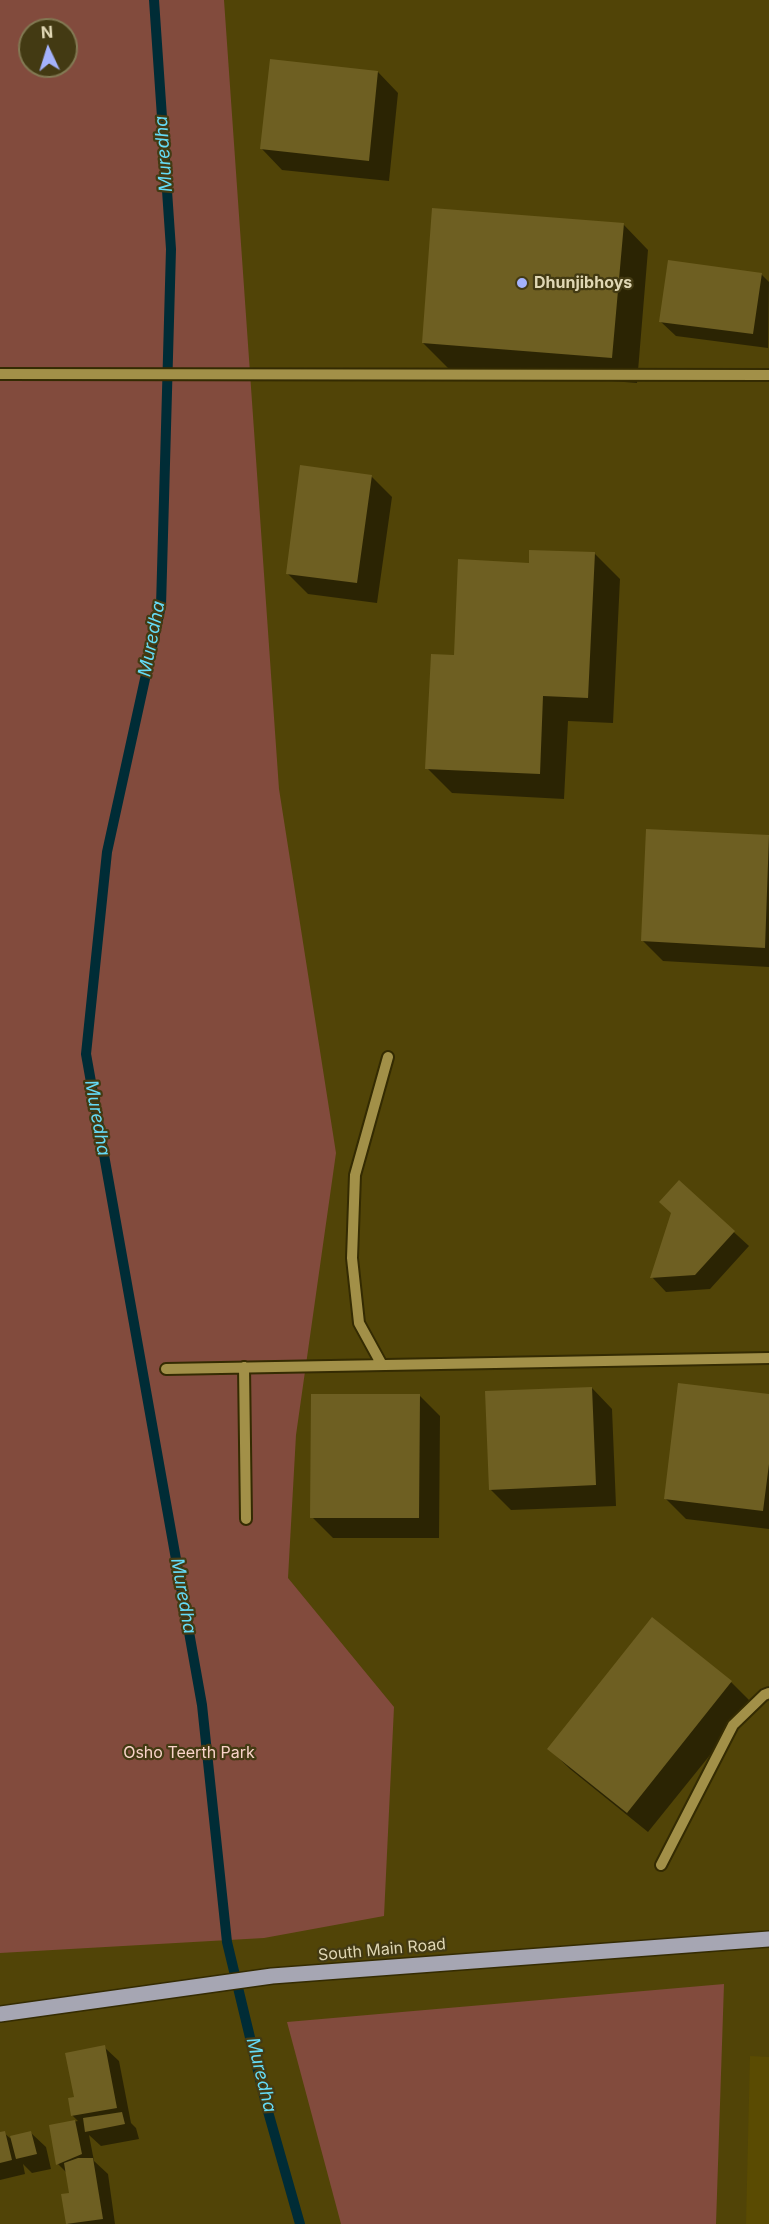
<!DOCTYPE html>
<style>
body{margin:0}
#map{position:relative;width:769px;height:2224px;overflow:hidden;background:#514407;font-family:Inter,sans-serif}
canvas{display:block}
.north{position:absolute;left:18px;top:18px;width:60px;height:60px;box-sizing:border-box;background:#433a13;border:2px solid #827953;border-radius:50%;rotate:356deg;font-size:16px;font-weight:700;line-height:24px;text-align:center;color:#e0d7b4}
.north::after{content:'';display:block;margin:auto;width:21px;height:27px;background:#a4b2fc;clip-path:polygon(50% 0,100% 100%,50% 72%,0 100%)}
</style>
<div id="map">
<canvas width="769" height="2224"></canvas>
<div class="north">N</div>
</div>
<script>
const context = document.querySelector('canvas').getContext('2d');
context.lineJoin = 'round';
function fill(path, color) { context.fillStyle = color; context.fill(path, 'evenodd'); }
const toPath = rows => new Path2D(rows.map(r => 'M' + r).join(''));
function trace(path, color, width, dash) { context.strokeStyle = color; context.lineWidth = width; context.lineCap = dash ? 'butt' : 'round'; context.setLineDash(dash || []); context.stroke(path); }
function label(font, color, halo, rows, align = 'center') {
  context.font = font + ' Inter,sans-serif'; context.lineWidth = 4.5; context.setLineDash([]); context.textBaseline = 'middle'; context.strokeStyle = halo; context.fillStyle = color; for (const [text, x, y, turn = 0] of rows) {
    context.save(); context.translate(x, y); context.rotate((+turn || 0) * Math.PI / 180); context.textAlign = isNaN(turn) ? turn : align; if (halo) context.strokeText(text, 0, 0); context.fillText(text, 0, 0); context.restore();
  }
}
const built = toPath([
 [750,2056,769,2057,769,2224,746,2224]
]);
const green = toPath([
 [0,0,224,0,279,789,336,1153,296,1435,288,1578,394,1707,384,1916,264,1938,0,1953],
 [30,30,66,30,66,66,30,66],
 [724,1984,716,2224,341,2224,287,2022]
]);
const shadow = toPath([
 [378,72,398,93,389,181,282,170,262,149],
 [623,224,648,250,637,383,448,368,423,343],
 [761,274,769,282,768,348,676,336,661,322],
 [371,476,392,497,377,603,308,594,287,573],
 [595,554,620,579,613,723,568,721,564,799,452,793,427,768,455,657,530,564],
 [648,830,769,836,769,967,663,961,642,940],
 [679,1182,749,1246,710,1289,666,1292,652,1277,673,1213],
 [592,1388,612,1409,616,1506,511,1510,490,1489],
 [419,1395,440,1416,439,1538,333,1538,312,1517],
 [769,1396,769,1529,686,1519,665,1498],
 [731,1682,752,1703,648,1832,570,1769,549,1749],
 [104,2047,119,2061,131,2123,136,2128,139,2139,101,2146,89,2135,94,2161,108,2174,115,2224,68,2224,63,2195,71,2195,68,2174,58,2164,50,2126,78,2121,72,2115,76,2098],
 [4,2133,10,2138,31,2133,46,2147,51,2169,32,2173,23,2164,25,2174,0,2180,0,2134]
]);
const stream = toPath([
 [154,0,171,249,161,606,107,852,86,1054,202,1705,227,1942,267,2108,300,2224]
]);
const building = toPath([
 [270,59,378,71,369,161,260,149],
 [432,208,624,223,612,358,422,343],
 [668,260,762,273,753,334,659,322],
 [300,465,372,475,357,583,286,574],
 [529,550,595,552,588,698,543,696,540,774,425,769,431,654,454,655,458,559,529,563],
 [646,829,769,835,765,948,641,941],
 [679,1180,735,1231,695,1275,650,1278,671,1213,659,1202],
 [678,1383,769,1394,769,1464,763,1511,664,1499],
 [592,1387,596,1485,489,1490,485,1391],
 [311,1394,420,1394,419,1518,310,1518],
 [652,1617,732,1681,627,1813,547,1749],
 [105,2045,117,2108,71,2116,68,2098,74,2097,65,2053],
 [122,2112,125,2124,85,2132,83,2118],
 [75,2120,82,2154,56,2165,49,2125],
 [5,2131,12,2160,0,2163,0,2132],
 [31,2131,37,2154,16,2159,10,2136],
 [78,2158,93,2158,103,2219,66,2224,61,2194,69,2193,64,2163]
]);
const minor = toPath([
 [0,374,769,375],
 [382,1365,359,1323,352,1258,355,1175,388,1057],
 [244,1367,246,1519],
 [166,1369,769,1358],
 [661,1865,733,1725,764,1695,769,1693]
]);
const major = toPath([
 [0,2014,272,1976,769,1939]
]);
const markers = [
 [522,283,6,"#a4b2fc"]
];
const poiNames = [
 ["Dhunjibhoys",534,283]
];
const parkNames = [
 ["Osho Teerth Park",189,1753]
];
const streetNames = [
 ["South Main Road",382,1950,-5]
];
const waterNames = [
 ["Muredha",164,154,-94],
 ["Muredha",152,639,-79],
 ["Muredha",97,1118,80],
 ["Muredha",183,1596,80],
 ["Muredha",261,2075,76]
];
fill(built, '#5a4b02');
fill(green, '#824b3d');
fill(shadow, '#0007');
trace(stream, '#002c36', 10);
fill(building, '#6e5f22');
trace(minor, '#342b02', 14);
trace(major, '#342b02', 18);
trace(minor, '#a29048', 10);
trace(major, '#a6a6b3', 15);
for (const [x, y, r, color] of markers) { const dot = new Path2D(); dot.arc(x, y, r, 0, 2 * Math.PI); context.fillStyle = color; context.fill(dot); trace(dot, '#433a13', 2); }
label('bold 16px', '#e0d7b4', '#433a13', poiNames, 'left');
label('16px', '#f9d3c9', '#433a13', parkNames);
label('16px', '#e0d7b4', '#433a13', streetNames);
label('italic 18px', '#65dbf6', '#433a13', waterNames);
</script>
